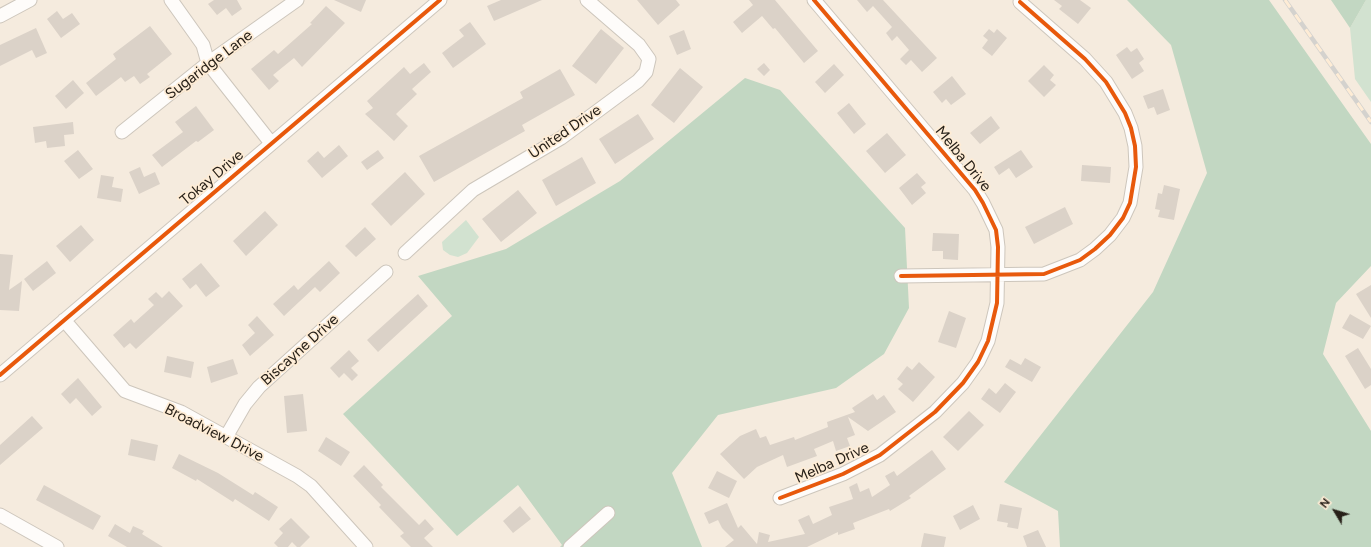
<!DOCTYPE html>
<style>
body{margin:0}
#map{position:relative;width:1371px;height:547px;overflow:hidden;background:#f5ebde;font-family:Figtree,sans-serif}
canvas{display:block}
.north{position:absolute;left:1315px;top:491px;width:40px;height:40px;-webkit-text-stroke:3px #feecd5;paint-order:stroke;rotate:308deg;font-size:11px;font-weight:700;line-height:16px;text-align:center;color:#272018}
.north::after{content:'';display:block;margin:auto;width:14px;height:18px;background:#272018;clip-path:polygon(50% 0,100% 100%,50% 72%,0 100%)}
</style>
<div id="map">
<canvas width="1371" height="547"></canvas>
<div class="north">N</div>
</div>
<script>
const context = document.querySelector('canvas').getContext('2d');
context.lineJoin = 'round';
function fill(path, color) { context.fillStyle = color; context.fill(path, 'evenodd'); }
const toPath = rows => new Path2D(rows.map(r => 'M' + r).join(''));
function trace(path, color, width, dash) { context.strokeStyle = color; context.lineWidth = width; context.lineCap = dash ? 'butt' : 'round'; context.setLineDash(dash || []); context.stroke(path); }
function label(font, color, halo, rows, align = 'center') {
  context.font = font + ' Figtree,sans-serif'; context.lineWidth = 3.5; context.setLineDash([]); context.textBaseline = 'middle'; context.strokeStyle = halo; context.fillStyle = color; for (const [text, x, y, turn = 0] of rows) {
    context.save(); context.translate(x, y); context.rotate((+turn || 0) * Math.PI / 180); context.textAlign = isNaN(turn) ? turn : align; if (halo) context.strokeText(text, 0, 0); context.fillText(text, 0, 0); context.restore();
  }
}
const green = toPath([
 [1366,0,1371,0,1371,102,1355,79,1350,28],
 [466,220,479,237,467,253,458,257,450,255,443,250,442,242]
]);
const forest = toPath([
 [1127,0,1269,0,1371,144,1371,266,1336,303,1323,354,1371,431,1371,547,1060,547,1058,511,1004,482,1153,292,1207,173,1171,45],
 [1331,0,1366,0,1350,28],
 [745,78,780,90,905,228,909,308,884,354,836,388,718,415,672,473,702,547,560,547,562,545,518,485,457,536,343,414,452,316,418,276,506,249,620,181]
]);
const building = toPath([
 [214,0,237,0,242,9,232,16,226,8,217,15,208,4],
 [334,0,366,0,361,12],
 [501,0,542,0,494,21,487,6],
 [637,0,676,0,680,5,658,25],
 [749,0,775,0,818,51,804,63,775,28,773,29,762,16,742,33,733,22,753,5],
 [857,0,883,0,937,58,922,72,911,60,906,65,900,59,909,50,897,36,892,41,886,33,892,27,873,6,867,12],
 [1054,0,1080,0,1091,8,1078,24,1059,9,1062,6],
 [326,6,345,23,302,67,294,58,273,75,279,81,269,90,251,69,274,50,278,54,312,24,310,23],
 [57,11,63,19,72,13,80,24,61,38,47,19],
 [470,22,486,44,453,68,442,53,464,36,459,30],
 [150,26,172,54,147,74,150,77,140,84,134,76,125,82,121,77,96,96,86,83,116,59,113,54],
 [36,28,47,53,36,58,32,50,0,66,0,45],
 [601,29,624,48,596,84,572,66],
 [989,29,994,33,997,29,1007,38,992,56,982,48,988,40,983,36],
 [684,30,691,49,677,55,669,36],
 [1127,47,1131,52,1137,48,1144,59,1139,63,1144,71,1132,79,1116,55],
 [424,63,431,72,412,89,417,94,396,114,408,126,394,141,365,114,373,108,367,101,404,67,410,74],
 [764,63,770,70,764,76,757,69],
 [834,64,844,75,825,93,815,82],
 [1044,65,1054,75,1050,80,1056,85,1044,97,1028,81],
 [680,68,703,87,674,123,651,105],
 [560,69,575,95,522,125,525,131,434,182,419,156,523,98,520,92],
 [952,76,966,94,951,105,946,99,942,103,933,92],
 [73,80,84,93,66,109,55,96],
 [1163,89,1170,110,1157,115,1154,107,1148,109,1143,96],
 [849,103,866,124,854,134,837,113],
 [196,106,214,130,198,142,196,141,162,167,152,155,183,132,175,122],
 [638,114,654,139,615,164,599,139],
 [991,116,1000,128,980,144,970,133],
 [73,122,74,134,64,135,65,146,47,148,46,141,35,143,33,127],
 [887,133,906,155,885,173,866,151],
 [339,145,348,156,322,178,307,161,318,151,324,158],
 [78,150,93,169,79,179,64,161],
 [378,150,384,158,367,170,361,162],
 [1021,150,1033,167,1016,178,1009,168,999,175,994,167],
 [582,157,596,183,556,206,542,180],
 [1082,165,1111,167,1110,183,1081,181],
 [140,167,144,177,155,172,160,184,139,194,129,172],
 [405,172,425,194,391,226,371,204],
 [917,173,926,183,921,187,926,193,912,205,899,188],
 [101,175,114,177,112,187,123,189,121,202,97,198],
 [1164,185,1180,189,1174,220,1158,217,1160,210,1155,209,1158,193,1162,194],
 [518,190,537,213,501,242,482,219],
 [1065,207,1073,224,1034,244,1025,227],
 [265,211,278,225,246,256,233,241],
 [81,225,94,240,70,262,56,246],
 [365,227,376,239,356,257,345,246],
 [933,233,959,234,958,260,943,259,943,251,932,251],
 [0,254,13,255,9,290,22,281,19,311,0,310],
 [47,261,56,273,33,291,24,279],
 [329,261,340,273,320,292,315,287,284,316,273,304,294,285,298,290],
 [201,263,220,286,206,297,196,284,190,289,182,279],
 [1371,285,1371,318,1356,294],
 [169,291,183,306,136,349,130,343,124,348,113,335,131,319,134,323,154,305,148,299,156,292,162,298],
 [418,294,428,306,378,352,367,340],
 [949,311,966,318,956,348,938,342],
 [1350,314,1371,326,1363,339,1342,328],
 [257,316,274,335,250,356,242,345,255,333,248,325],
 [1358,348,1371,369,1371,385,1365,389,1345,356],
 [349,350,359,361,351,368,358,375,352,381,344,373,339,378,330,368],
 [167,356,194,362,191,378,164,372],
 [1025,358,1041,367,1032,382,1005,367,1010,359,1021,365],
 [233,359,238,374,211,383,207,367],
 [919,362,935,377,913,402,898,389,903,384,897,379,907,366,912,370],
 [78,378,102,407,92,416,76,398,70,404,61,394],
 [1005,383,1016,392,1000,413,981,399,989,388,996,394],
 [303,394,307,431,287,433,284,396],
 [873,394,877,400,884,395,896,412,868,431,848,417,855,435,847,438,850,446,836,451,833,441,814,449,817,456,787,467,783,455,757,467,744,479,720,454,740,436,756,429,760,438,766,436,770,445,794,437,795,440,828,427,827,422,855,412,852,408],
 [969,411,984,425,958,451,943,437],
 [32,416,43,428,0,465,0,445],
 [326,437,350,452,341,466,318,451],
 [131,439,158,445,155,461,128,455],
 [932,450,946,469,909,496,911,498,890,511,889,509,853,523,855,529,838,535,838,532,807,547,725,547,734,540,722,528,718,520,709,524,704,513,727,503,738,528,741,525,757,544,759,532,770,535,768,542,805,534,798,520,809,515,813,524,832,515,829,507,853,499,849,487,857,483,860,492,869,488,872,497,890,485,885,476,894,471,897,476],
 [179,454,218,473,253,495,255,492,278,507,269,521,235,499,233,502,197,479,196,481,172,468],
 [364,465,383,485,381,487,419,525,425,519,434,529,424,538,433,547,411,547,400,536,404,533,379,507,381,505,353,476],
 [717,471,737,481,729,498,708,488],
 [44,485,101,516,93,530,36,500],
 [1000,504,1022,508,1018,529,1007,527,1008,523,997,521],
 [973,505,980,519,960,530,953,516],
 [520,506,531,519,513,533,503,521],
 [291,518,310,537,300,547,297,547,292,542,288,547,278,547,274,543,283,533,279,529],
 [115,524,130,533,133,526,144,531,142,534,163,547,127,547,108,536],
 [1038,530,1046,547,1027,547,1023,536],
 [924,533,946,537,944,547,921,547]
]);
const street = toPath([
 [171,0,203,45,208,63,271,143],
 [0,16,30,0],
 [122,132,208,63,297,0],
 [405,253,473,190,561,138,638,81,646,72,649,59,639,45,587,0],
 [901,276,1044,274,1080,260,1095,249,1110,235,1123,218,1130,203,1136,167,1135,146,1131,128,1125,113,1106,82,1085,59,1020,2],
 [64,320,125,391,181,412,297,476,311,486,366,547],
 [0,375,440,0],
 [226,437,245,404,259,387,386,272],
 [780,498,843,474,880,455,935,412,963,383,978,362,988,341,997,303,998,247,996,230,983,203,975,190,814,0],
 [0,515,57,547],
 [570,547,608,513]
]);
const rail = toPath([
 [1285,0,1371,122]
]);
const cycleway = toPath([
 [901,276,1044,274,1080,260,1095,249,1110,235,1123,218,1130,203,1136,167,1135,146,1131,128,1125,113,1106,82,1085,59,1020,2],
 [0,375,440,0],
 [780,498,843,474,880,455,935,412,963,383,978,362,988,341,997,303,998,247,996,230,983,203,975,190,814,0]
]);
const streetNames = [
 ["Sugaridge Lane",209,65,-37],
 ["United Drive",565,132,-34],
 ["Melba Drive",963,159,51],
 ["Tokay Drive",212,178,-40],
 ["Biscayne Drive",300,350,-42],
 ["Broadview Drive",214,433,27],
 ["Melba Drive",832,463,-24]
];
fill(green, '#d2e2d0');
fill(forest, '#c2d7c2');
fill(building, '#dbd2c8');
trace(street, '#cdc6bc', 15);
trace(street, '#fefcfa', 13);
trace(rail, '#d4d2ce', 4.5);
trace(rail, '#feecd5', 3, [9]);
trace(cycleway, '#e8590c', 4);
label('15px', '#272018', '#feecd5', streetNames);
</script>
